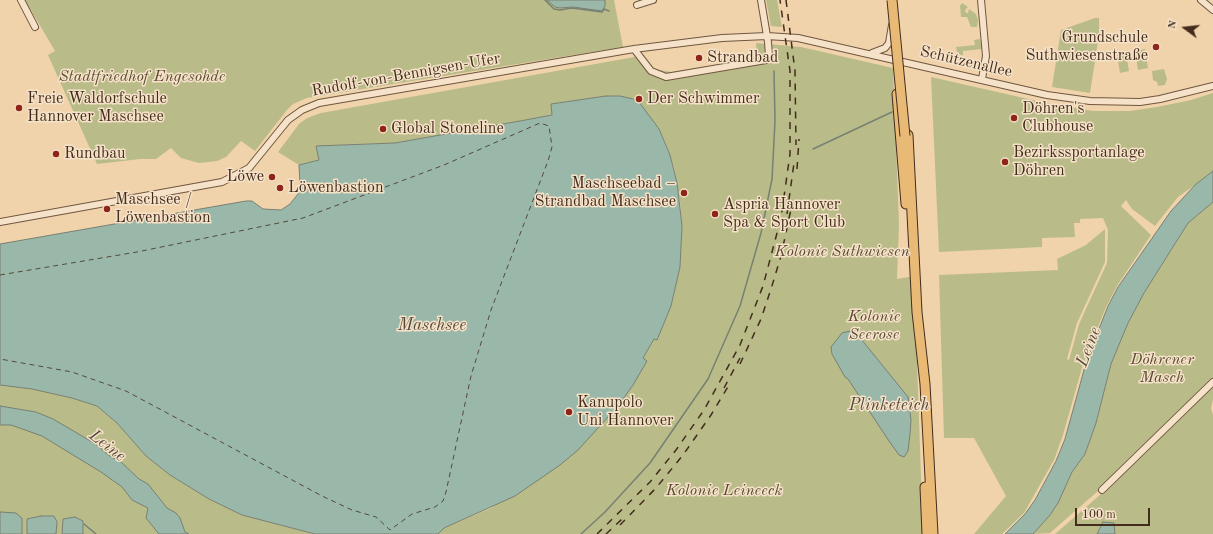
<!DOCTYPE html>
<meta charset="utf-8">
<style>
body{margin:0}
#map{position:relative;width:1213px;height:534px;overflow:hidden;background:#f0d3ab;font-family:"Old Standard TT",serif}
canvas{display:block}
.north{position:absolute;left:1165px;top:8px;width:40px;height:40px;-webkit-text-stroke:3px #f5e2c8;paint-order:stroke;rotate:285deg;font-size:11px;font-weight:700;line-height:16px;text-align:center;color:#442c1d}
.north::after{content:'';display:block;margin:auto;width:14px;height:18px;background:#442c1d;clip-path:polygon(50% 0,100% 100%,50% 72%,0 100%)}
.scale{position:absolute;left:1075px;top:508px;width:75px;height:18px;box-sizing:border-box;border:2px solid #442c1d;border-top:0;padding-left:5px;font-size:12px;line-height:14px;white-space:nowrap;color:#442c1d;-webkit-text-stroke:3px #f5e2c8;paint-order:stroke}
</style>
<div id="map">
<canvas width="1213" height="534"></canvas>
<div class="north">N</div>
<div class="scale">100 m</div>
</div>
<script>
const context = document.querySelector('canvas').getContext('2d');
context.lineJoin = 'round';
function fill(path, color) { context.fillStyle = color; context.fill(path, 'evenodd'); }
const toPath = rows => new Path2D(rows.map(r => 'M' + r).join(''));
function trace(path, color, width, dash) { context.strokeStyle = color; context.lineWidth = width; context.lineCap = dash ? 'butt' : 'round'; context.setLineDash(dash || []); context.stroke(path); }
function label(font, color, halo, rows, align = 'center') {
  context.font = font + ' "Old Standard TT",serif'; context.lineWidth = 3; context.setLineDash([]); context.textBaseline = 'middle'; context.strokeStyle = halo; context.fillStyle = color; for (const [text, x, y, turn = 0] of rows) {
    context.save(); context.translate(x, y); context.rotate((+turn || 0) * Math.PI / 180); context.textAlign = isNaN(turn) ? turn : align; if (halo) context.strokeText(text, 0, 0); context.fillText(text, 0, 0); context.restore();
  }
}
const green = toPath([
 [25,0,614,0,623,47,307,98,293,104,287,110,255,151,241,141,226,157,217,161,199,163,181,158,171,148,156,159,140,159,97,164,48,55,55,51],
 [766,0,777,0,782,27,771,26],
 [962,3,968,7,965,10,966,13,968,13,969,9,976,14,978,20,977,27,971,27,967,17,961,17,960,6],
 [1095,18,1099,18,1099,35,1090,93,1052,87,1061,30],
 [980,39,982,49,963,51,963,55,961,55,957,52,956,47,975,45,974,40],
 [756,43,801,47,893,68,899,224,897,279,914,276,923,534,438,534,444,528,491,508,618,406,646,361,643,358,654,339,656,340,671,306,680,267,682,226,680,203,674,168,665,142,659,129,633,99,606,96,551,104,552,115,520,121,395,143,316,146,319,160,299,165,278,152,299,124,307,118,321,113,640,56,648,66,654,69,671,72,757,58],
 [1145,49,1148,68,1138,70,1135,51],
 [1126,53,1129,71,1120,73,1117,55],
 [1164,69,1167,79,1165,85,1158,86,1157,82,1153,80,1152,71],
 [931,77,1046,103,1093,111,1130,111,1157,107,1191,100,1213,93,1213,172,1178,197,1155,226,1132,209,1126,200,1121,206,1151,235,1117,286,1106,307,1083,364,1063,435,1054,460,1024,513,1002,534,974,534,1006,496,974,438,944,438,939,275,1058,270,1057,259,1086,245,1105,229,1105,262,1077,323,1067,359,1069,360,1079,324,1107,263,1108,230,1103,218,1080,219,1080,223,1074,223,1075,237,1042,238,1042,247,939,252],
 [1213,202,1213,399,1211,408,1213,415,1213,534,1115,534,1114,523,1103,522,1097,534,1055,534,1101,494,1098,491,1050,533,1033,534,1049,516,1058,503,1072,472,1085,454,1096,423,1111,364,1128,323,1144,293,1188,223],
 [0,385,32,389,72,398,97,406,117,423,146,456,170,475,209,499,242,515,315,534,0,534]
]);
const water = toPath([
 [547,0,605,0,605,6,602,11,573,7,560,8,555,7,547,0],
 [606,96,620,96,633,99,639,102,659,129,670,155,677,183,682,226,680,267,671,306,657,340,654,339,643,358,647,361,633,385,618,406,578,450,560,465,515,496,444,528,438,534,315,534,242,515,209,499,170,475,146,456,117,423,97,406,72,398,32,389,0,385,0,244,246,201,252,201,263,209,281,210,290,204,298,194,300,184,299,165,319,160,316,146,395,143,520,121,552,115,551,104,606,96],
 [1213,171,1213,202,1188,223,1144,293,1128,323,1111,364,1096,423,1085,454,1072,472,1058,503,1050,515,1033,534,1005,534,1025,514,1035,500,1056,461,1065,439,1087,359,1108,306,1118,287,1171,211,1195,185,1213,171],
 [850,331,857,334,908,397,911,420,910,434,908,451,904,457,899,455,889,441,848,379,845,377,832,354,831,347,842,333,850,331],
 [0,406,36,412,53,419,94,443,111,457,120,461,139,479,148,484,167,508,176,513,180,518,185,532,189,534,159,534,146,518,148,508,132,500,122,487,101,472,42,436,11,425,0,425,0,406],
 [0,512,16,513,22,518,22,534,0,534,0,512],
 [41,516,54,516,57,522,56,534,27,534,27,519,41,516],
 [75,517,83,521,83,534,62,534,63,519,75,517],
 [1103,522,1114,523,1115,534,1097,534,1103,522]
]);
const stream = toPath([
 [545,0,554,9,560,10,572,8,602,12,604,9,609,11],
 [813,149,892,112],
 [84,524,96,534],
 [581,534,605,512,650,463,708,379,740,306,761,233,772,179,775,121,774,71]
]);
const ferry = toPath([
 [0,275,137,252,303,218,444,165,540,123,549,126,552,147,548,161,491,310,471,376,446,492,443,501,435,507,412,514,390,530,376,517,352,510,322,496,126,391,72,372,0,359]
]);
const minor = toPath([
 [21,0,35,27],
 [981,0,986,56,982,79],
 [1201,0,1213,10],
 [637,5,653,0],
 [634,49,651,71,666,77,766,60,769,56,768,42,761,0],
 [872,53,885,48,889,43,892,25],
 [0,222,222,182,249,168,288,120,302,110,319,103,634,49,722,38,767,36,798,38,1047,95,1090,101,1140,102,1160,99,1213,86],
 [1102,490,1213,382]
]);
const highway = toPath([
 [897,94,906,204],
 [908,135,917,312,925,384,933,534],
 [925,487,927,534]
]);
const rail = toPath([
 [786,0,795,71,796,145],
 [797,169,799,139],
 [787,214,794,163],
 [740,364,761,319,771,289,781,256,791,209],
 [724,388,740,358],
 [620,525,656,488,683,455,711,415,729,385],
 [597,534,650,482,676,450,704,410,740,345,763,286,781,218,790,154,790,71,780,0],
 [606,534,622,519]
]);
const highwayBridge = toPath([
 [892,0,905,136]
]);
const markers = [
 [1156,47,4,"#8f2418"],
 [699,58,4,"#8f2418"],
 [639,99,4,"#8f2418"],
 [19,108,4,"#8f2418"],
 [1014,118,4,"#8f2418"],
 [383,129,4,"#8f2418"],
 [56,154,4,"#8f2418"],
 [1005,162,4,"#8f2418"],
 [272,177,4,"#8f2418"],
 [280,188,4,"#8f2418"],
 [684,193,4,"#8f2418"],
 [107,209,4,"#8f2418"],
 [715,214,4,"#8f2418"],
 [569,412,4,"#8f2418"]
];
const poiNames = [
 ["Grundschule",1148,38,"right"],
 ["Suthwiesenstraße",1148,56,"right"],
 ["Strandbad",707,58],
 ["Freie Waldorfschule",27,99],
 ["Hannover Maschsee",27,117],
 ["Der Schwimmer",647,99],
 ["Döhren's",1022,109],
 ["Clubhouse",1022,127],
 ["Global Stoneline",391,129],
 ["Bezirkssportanlage",1013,153],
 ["Döhren",1013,171],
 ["Rundbau",64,154],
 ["Löwe",264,177,"right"],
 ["Maschseebad –",676,184,"right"],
 ["Strandbad Maschsee",676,202,"right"],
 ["Löwenbastion",288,188],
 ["Maschsee /",115,200],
 ["Löwenbastion",115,218],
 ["Aspria Hannover",723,205],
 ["Spa & Sport Club",723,223],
 ["Kanupolo",577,403],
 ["Uni Hannover",577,421]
];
const streetNames = [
 ["Schützenallee",966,62,13],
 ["Rudolf-von-Bennigsen-Ufer",406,75,-10]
];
const parkNames = [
 ["Stadtfriedhof Engesohde",142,77],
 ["Kolonie Suthwiesen",842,252],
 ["Kolonie",874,317],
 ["Seerose",874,335],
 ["Döhrener",1162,360],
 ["Masch",1162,378],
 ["Kolonie Leineeck",724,491]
];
const waterNames = [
 ["Maschsee",432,326],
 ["Leine",1089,347,-69],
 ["Plinketeich",889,406],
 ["Leine",107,446,38]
];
fill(green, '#b9bc89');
fill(water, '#9ab8aa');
trace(water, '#788072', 1);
trace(stream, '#788072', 1.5);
trace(ferry, '#554839', 1, [5, 4]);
trace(minor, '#6f5640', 8);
trace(highway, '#442c1d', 11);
trace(minor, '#f5e2c8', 6);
trace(highway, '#e8ba76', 9);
trace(rail, '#442c1d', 1.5, [7, 7]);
trace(highwayBridge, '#442c1d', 11, []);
trace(highwayBridge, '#e8ba76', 9);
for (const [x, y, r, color] of markers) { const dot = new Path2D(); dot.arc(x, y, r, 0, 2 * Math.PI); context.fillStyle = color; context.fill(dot); trace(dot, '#f5e2c8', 1.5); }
label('16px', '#442c1d', '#f5e2c8', poiNames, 'left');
label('16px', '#442c1d', '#f5e2c8', streetNames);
label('italic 16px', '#5b4933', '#f5e2c8', parkNames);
label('italic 17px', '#554839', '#f5e2c8', waterNames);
</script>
